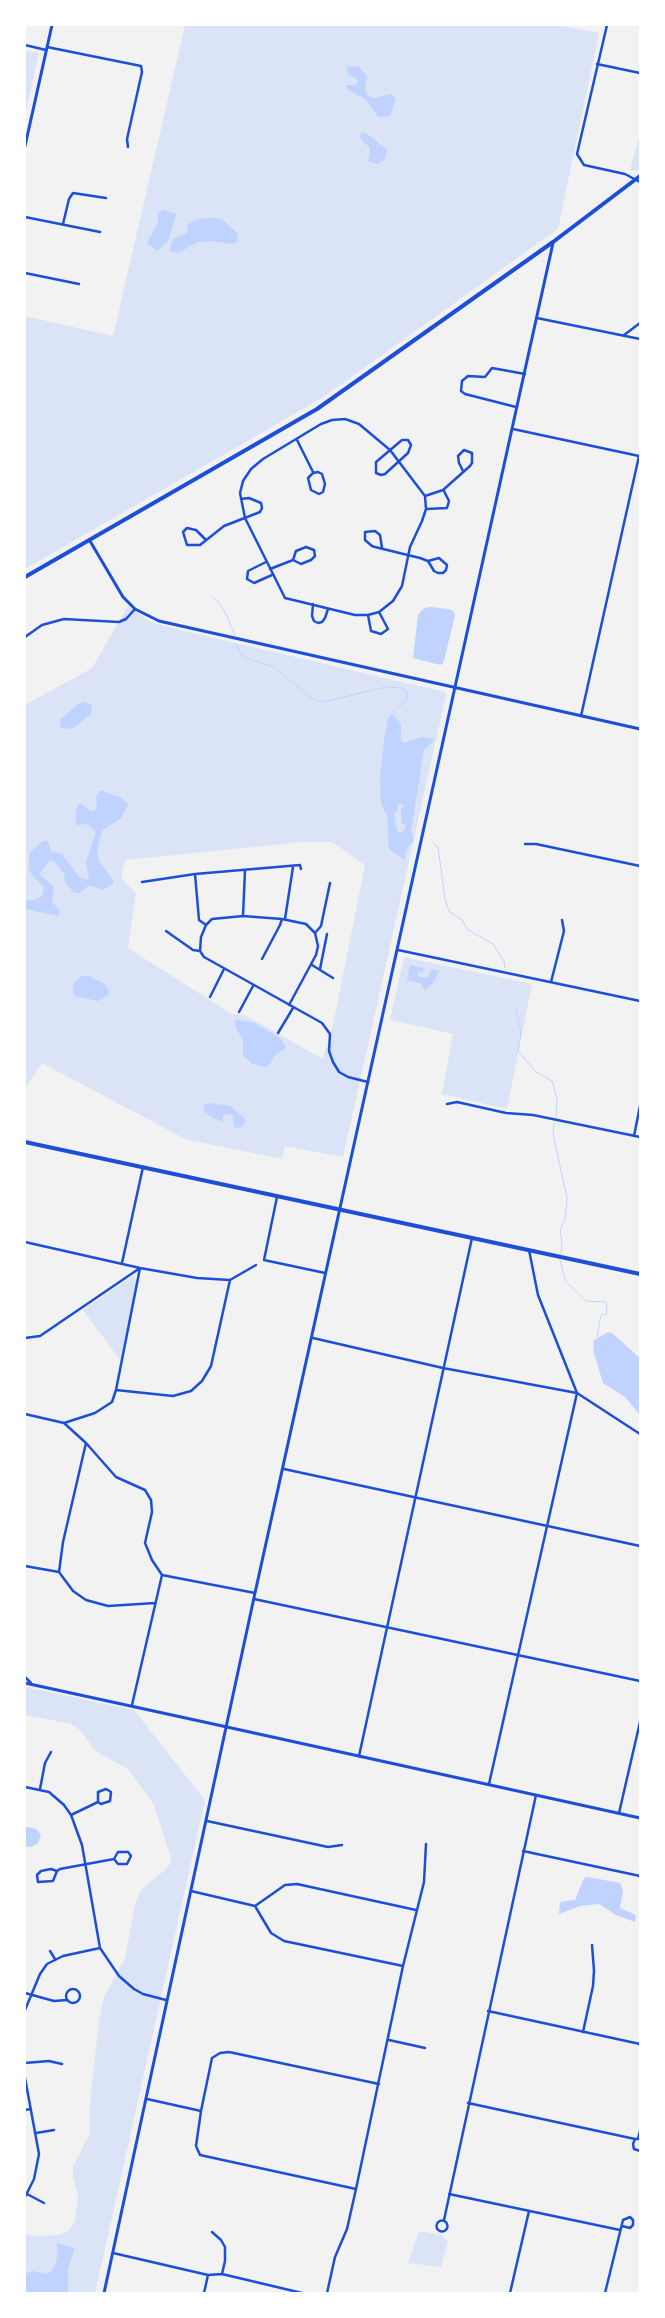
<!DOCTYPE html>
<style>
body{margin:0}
#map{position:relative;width:665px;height:2318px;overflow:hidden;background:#f2f2f2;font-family:Commissioner,sans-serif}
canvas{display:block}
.frame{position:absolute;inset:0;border:26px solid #fff;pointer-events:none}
</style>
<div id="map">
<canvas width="665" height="2318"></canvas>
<div class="frame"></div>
</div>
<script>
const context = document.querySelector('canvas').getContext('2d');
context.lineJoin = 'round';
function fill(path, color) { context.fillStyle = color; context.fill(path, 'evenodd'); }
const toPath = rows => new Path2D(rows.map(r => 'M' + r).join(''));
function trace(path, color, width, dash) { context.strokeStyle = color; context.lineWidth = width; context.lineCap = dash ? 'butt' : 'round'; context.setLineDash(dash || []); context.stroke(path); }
const green = toPath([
 [185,25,557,25,599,33,558,229,322,398,25,569,25,316,113,336],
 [25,50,39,53,25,115],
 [640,134,640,168,636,171,630,170],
 [128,606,150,622,180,630,445,692,446,695,343,1157,285,1146,282,1159,185,1139,42,1063,25,1089,25,705,92,668],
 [303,842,332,842,365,865,333,1025,323,1059,245,1015,232,1014,128,948,136,893,121,878,125,860],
 [404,957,532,984,507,1109,442,1094,453,1034,390,1020],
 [133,1276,137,1281,120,1360,83,1310],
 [25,1687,134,1710,205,1800,95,2293,25,2293,25,2234,37,2236,59,2235,67,2232,75,2221,78,2196,73,2176,73,2167,90,2133,90,2103,99,2020,104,1997,125,1958,135,1905,141,1890,166,1869,171,1863,171,1858,154,1805,128,1769,95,1751,81,1731,71,1724,25,1715],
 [419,2231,441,2235,448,2241,441,2267,408,2263]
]);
const water = toPath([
 [352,66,359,67,367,76,365,88,367,95,373,98,391,94,396,99,390,116,378,117,366,100,347,89,346,85,356,85,358,80,348,74,347,67],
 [361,132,369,135,387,150,385,158,382,162,377,164,368,161,370,148,360,138],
 [164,210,176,214,169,239,160,249,156,250,147,243,158,223,158,212],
 [215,218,222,219,238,234,237,242,233,244,213,241,198,242,178,253,169,251,173,239,187,233,188,224,199,219],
 [431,607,448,609,453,611,455,615,444,661,441,665,413,658,418,615,424,608],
 [85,702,92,706,91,714,72,729,61,728,60,720,78,704],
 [391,715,394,715,401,724,401,740,404,743,422,737,435,739,424,750,411,832,414,840,406,850,405,860,389,849,387,815,383,809,381,802,380,780,384,740,388,718],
 [399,803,405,806,401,808,401,812,402,823,406,826,403,832,400,833,397,830,394,814,397,811],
 [101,790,122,798,128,805,121,818,102,831,97,851,99,861,113,880,113,884,103,890,89,885,80,893,74,893,65,882,64,874,55,862,50,860,39,874,54,887,52,901,60,912,58,916,25,909,25,900,35,900,42,896,44,887,33,876,29,870,29,860,30,852,43,841,48,841,51,851,62,854,79,877,86,880,89,878,86,862,96,832,88,824,76,825,76,809,80,803,91,811,95,811,97,808,96,796],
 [410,965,424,968,423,973,418,972,417,976,428,978,432,969,439,971,433,983,425,990,420,983,407,980],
 [81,976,88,976,105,984,109,991,108,995,98,1001,75,996,73,991,74,983],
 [235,1019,255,1023,281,1039,286,1048,275,1055,269,1065,265,1067,252,1064,243,1055,243,1040,236,1028],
 [208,1103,230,1106,245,1119,245,1123,239,1128,234,1127,233,1115,230,1114,223,1115,223,1122,213,1118,204,1111,204,1105],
 [608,1332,613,1334,640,1358,640,1415,625,1397,603,1383,594,1353,593,1341],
 [28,1827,36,1829,41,1835,38,1843,31,1847,25,1846,25,1828],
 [588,1877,620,1883,623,1891,620,1908,636,1915,635,1922,616,1915,599,1904,580,1906,559,1914,560,1902,575,1900,584,1878],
 [57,2243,75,2248,68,2269,68,2293,25,2293,25,2274,33,2271,47,2274,53,2270,58,2254]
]);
const stream = toPath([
 [212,597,217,600,226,614,235,636],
 [237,645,240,653,246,658,274,667,311,698,323,702,386,687,402,688,406,691,407,697,405,702,394,710,394,715],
 [433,843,438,847,445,899,449,911,462,920,468,930,493,944,504,961,505,968],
 [516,1009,521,1033,518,1051,536,1072,552,1081,557,1099,556,1116],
 [554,1123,553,1134,567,1198,565,1220,560,1229,562,1243,561,1254],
 [560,1260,566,1282,586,1301,606,1302,607,1314,601,1315,597,1337]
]);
const minor = toPath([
 [607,25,577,154,584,165,625,174,640,182],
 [25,45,46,50],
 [47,47,141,66,142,72,127,139,128,147],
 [597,64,640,73],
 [25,217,100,232],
 [63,224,69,199,73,193,106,198],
 [25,273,79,284],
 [537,318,640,339],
 [624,335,640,323],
 [516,407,465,394,461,391,462,381,468,376,485,377,492,368,525,374],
 [345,419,359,424,390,450,425,496,426,509,422,521,410,547,402,586,393,601,379,612,368,615,355,615,285,598,245,518,240,493,243,481,251,469,263,459,321,424,332,420,345,419],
 [513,429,639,456],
 [297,440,313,472],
 [402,440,408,440,411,445,408,453,385,474,381,475,376,473,376,462,402,440],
 [318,472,322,474,325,484,323,492,319,494,311,490,308,478,313,473,318,472],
 [425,496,443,490,470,466,472,463,472,453,464,450,458,456,459,463,463,471],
 [426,509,447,508,449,501,444,491],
 [206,540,196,530,187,528,183,532,187,545,200,545,224,526,260,512,262,508,261,503,249,498,241,499],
 [382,548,380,535,375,531,365,532,365,540,372,546,375,547,420,558,428,561,434,571,438,573,443,573,446,570,447,565,439,558,428,561],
 [266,562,248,571,247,579,254,583,272,575],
 [270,569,293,560,296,551,306,547,314,550,315,556,311,560,301,564,293,560],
 [313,604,312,616,314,621,318,623,322,622,325,618,328,609],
 [368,615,371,631,381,634,388,629,379,612],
 [25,637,42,625,64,619,119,622,126,619,135,609],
 [581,716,639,456],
 [525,844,536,844,640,866],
 [195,874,199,920,206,925],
 [142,882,195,874,300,865,301,869],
 [243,916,245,870],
 [285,919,293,867],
 [166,931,193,950,200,951],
 [315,933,321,926,330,883],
 [398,950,640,1001],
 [262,959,280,925,282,919],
 [312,965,333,978],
 [320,969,327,934],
 [551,982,564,931,562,920],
 [210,997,224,969],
 [289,1005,316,955,318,946,315,933,306,924,282,919,243,916,212,919,206,925,201,937,200,951,204,957,322,1023,330,1034,329,1051,333,1062,339,1072,348,1077,368,1082],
 [239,1012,253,986],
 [278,1033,293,1008],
 [447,1104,457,1102,506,1113,533,1115,640,1137],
 [634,1136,640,1106],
 [277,1197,264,1260,325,1273],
 [25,1242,140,1268,197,1278,230,1280],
 [529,1250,538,1295,577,1393,640,1434],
 [122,1263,143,1167],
 [25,1338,40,1336,140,1268],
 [313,1338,443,1368,577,1393,489,1784],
 [116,1390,140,1268],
 [25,1414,64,1423,86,1443,116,1477,145,1490,151,1500,152,1512,145,1543,152,1560,162,1575,132,1705],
 [64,1423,95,1413,112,1402,116,1390,173,1396,191,1391,202,1381,211,1366,230,1280,256,1265],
 [86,1443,63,1542,59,1572,73,1591,86,1600,108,1606,155,1603],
 [284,1469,640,1546],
 [25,1566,59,1572],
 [162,1575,255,1593],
 [254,1599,640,1681],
 [25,1677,31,1683],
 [359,1756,472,1238],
 [25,1787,49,1792,64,1805,71,1815,82,1845,100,1948],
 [40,1789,45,1763,51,1752],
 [619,1813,640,1722],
 [71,1815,98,1802,98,1792,106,1789,111,1792,110,1801,101,1804,98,1802],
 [207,1821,328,1847,342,1845],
 [523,1851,640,1876],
 [57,1871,51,1869,41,1871,37,1875,38,1882,53,1881,57,1871,60,1869,114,1859,118,1852,128,1852,131,1856,127,1864,118,1864,114,1859],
 [191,1891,255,1906],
 [255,1906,285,1885,297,1884,416,1910],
 [255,1906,271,1933,284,1941,403,1966],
 [50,1951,55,1959],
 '66 1996a7 7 0 1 1 14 0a7 7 0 1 1-14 0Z',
 [25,1993,54,2001,67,2000],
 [25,2010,40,1974,47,1964,63,1956,100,1948,119,1976,134,1989,143,1994,166,2000],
 [488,2011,640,2044],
 [583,2032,593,1986,594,1971,592,1945],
 [389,2040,425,2048],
 [25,2063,49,2061,62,2064],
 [25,2078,39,2154,34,2179,25,2197],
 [147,2099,201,2111],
 [468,2103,635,2139],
 [25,2110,30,2109],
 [36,2133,54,2130],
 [638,2139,635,2139,633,2144,634,2149,640,2151],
 [638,2139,640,2131],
 [356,2189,200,2155,196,2146,201,2111,212,2058,220,2053,229,2052,379,2084],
 [27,2194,44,2203],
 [449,2194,620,2230],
 [444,2220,536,1795],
 '436.5 2226a5.5 5.5 0 1 1 11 0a5.5 5.5 0 1 1-11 0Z',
 [212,2232,221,2240,225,2247,225,2261,222,2274],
 [113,2253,208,2275,222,2274,302,2293],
 [204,2293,208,2275],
 [327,2293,335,2257,347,2229,356,2189,403,1966,424,1882,426,1844],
 [510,2293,529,2211],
 [605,2293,623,2220,630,2217,633,2220,633,2225,630,2228,622,2226]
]);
const tertiary = toPath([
 [25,1683,227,1727]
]);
const secondary = toPath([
 [25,146,52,25],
 [90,541,123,597,135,609,159,621,640,729],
 [227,1727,640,1818],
 [104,2293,255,1593,553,243]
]);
const primary = toPath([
 [25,577,317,409,553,242,640,176],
 [25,1142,640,1274]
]);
fill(green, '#dbe4f7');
fill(water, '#bfd3fe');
trace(stream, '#bfd3fe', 1);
trace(minor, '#1d4ed8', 2.5);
trace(tertiary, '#1d4ed8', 3);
trace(secondary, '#1d4ed8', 3);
trace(primary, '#1d4ed8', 4);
</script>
